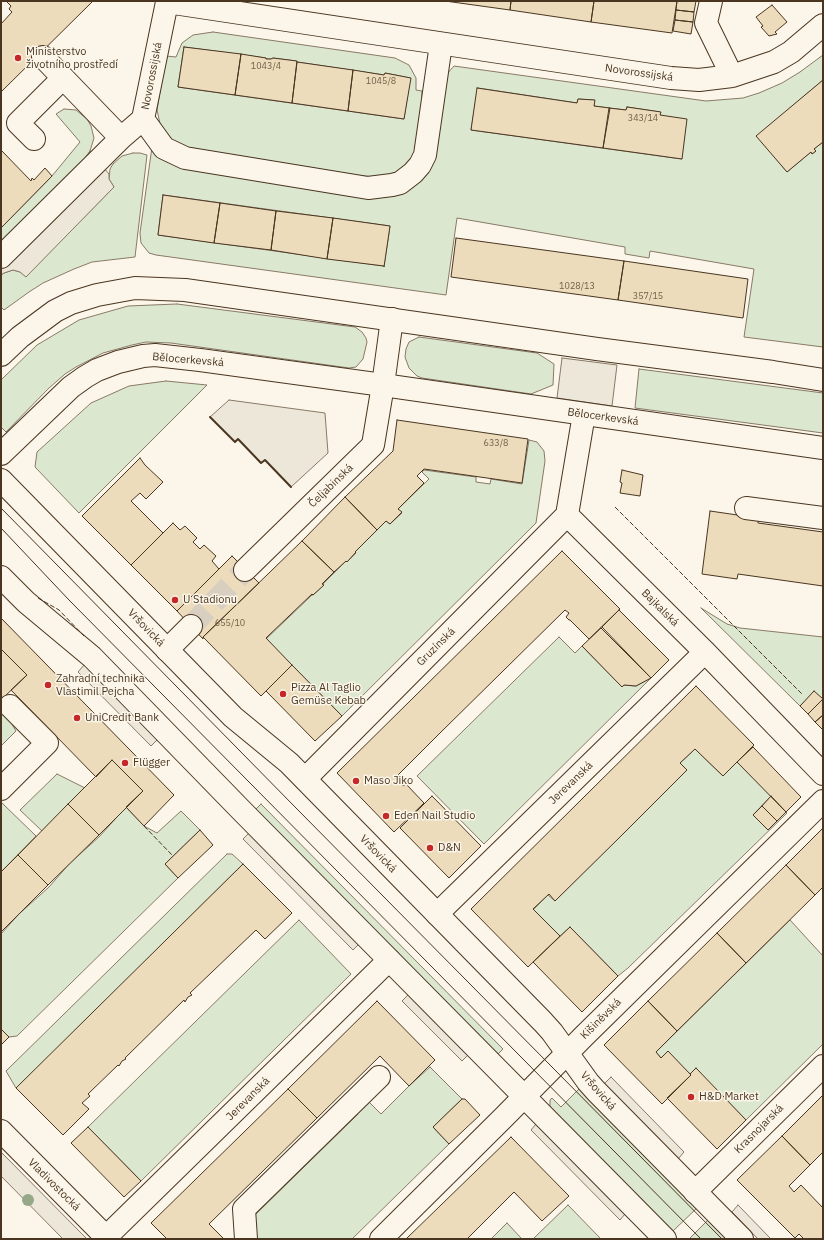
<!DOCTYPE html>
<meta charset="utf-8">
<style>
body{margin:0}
#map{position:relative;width:824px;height:1240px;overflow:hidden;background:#fbf6e9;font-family:"IBM Plex Sans",sans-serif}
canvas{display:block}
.frame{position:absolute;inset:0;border:2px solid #4a3520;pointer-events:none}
</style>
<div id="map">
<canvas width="824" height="1240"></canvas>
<div class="frame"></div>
</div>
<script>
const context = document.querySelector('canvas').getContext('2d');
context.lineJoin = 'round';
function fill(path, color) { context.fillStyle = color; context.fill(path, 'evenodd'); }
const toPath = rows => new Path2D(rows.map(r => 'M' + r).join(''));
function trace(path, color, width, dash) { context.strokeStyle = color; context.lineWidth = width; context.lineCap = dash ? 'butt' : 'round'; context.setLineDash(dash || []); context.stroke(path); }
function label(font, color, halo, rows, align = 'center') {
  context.font = font + ' "IBM Plex Sans",sans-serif'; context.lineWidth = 3; context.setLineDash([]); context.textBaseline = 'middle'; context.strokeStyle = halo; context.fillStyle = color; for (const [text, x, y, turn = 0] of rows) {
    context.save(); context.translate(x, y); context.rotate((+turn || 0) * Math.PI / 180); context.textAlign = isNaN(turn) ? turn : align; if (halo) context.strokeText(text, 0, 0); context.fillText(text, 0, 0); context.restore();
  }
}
const green = toPath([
 [213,32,395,58,409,65,416,78,416,90,422,91,421,129,418,146,411,161,397,172,381,177,362,176,182,147,170,139,161,128,157,110,166,56,176,57,182,43,193,35,213,32],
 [184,47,266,58,266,59,271,59,273,58,296,61,297,62,384,75,385,73,410,78,404,119,178,87,184,47],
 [823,55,823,80,757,136,787,172,811,152,812,154,816,151,814,149,823,142,823,347,744,337,754,269,650,251,649,258,625,254,625,247,457,218,446,295,156,255,149,253,141,243,140,233,152,147,165,161,178,166,400,191,446,75,454,66,706,101,743,98,759,93,782,83,800,72,823,55],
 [478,88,577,103,578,99,594,100,594,106,609,108,626,110,627,107,660,112,660,115,682,159,471,130,478,88],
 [163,195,390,226,384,266,158,235,163,195],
 [64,109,76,110,87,119,91,126,94,138,90,151,84,160,1,243,1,228,52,176,80,142,56,114,64,109],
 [133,153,140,153,147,155,135,257,92,262,74,269,43,283,29,292,4,310,1,307,1,275,4,273,13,270,20,272,26,276,114,187,109,179,110,169,113,164,122,156,133,153],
 [177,304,355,327,362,332,366,338,367,342,363,359,356,367,349,368,171,343,146,342,132,345,103,353,76,367,65,374,49,388,6,432,1,427,1,380,37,345,79,320,128,306,177,304],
 [419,337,537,353,554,364,553,385,531,394,422,378,417,376,409,368,405,357,406,349,409,342,419,337],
 [639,369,823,393,823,433,635,408,639,369],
 [166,381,207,385,79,513,35,467,37,452,91,403,129,386,166,381],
 [529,440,537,442,544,451,545,461,536,523,342,716,266,639,312,595,313,595,323,586,322,585,346,561,347,562,356,553,355,552,386,521,390,524,402,513,398,509,429,479,422,472,424,470,476,477,476,482,490,484,491,479,522,484,529,440],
 [701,608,727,624,740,628,823,637,823,700,814,692,800,706,701,608],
 [559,637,575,653,582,646,622,687,624,685,636,686,651,678,484,844,417,776,559,637],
 [1,705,16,731,1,746,1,705],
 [695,749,723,776,737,762,771,796,753,815,768,830,786,812,787,813,628,968,618,976,570,927,560,936,533,910,548,895,555,901,687,770,680,763,695,749],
 [57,774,85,788,42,831,20,810,57,774],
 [1,802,36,836,1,872,1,802],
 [261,804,503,1049,496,1056,254,811,261,804],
 [126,807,144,826,157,833,181,811,200,830,165,864,178,878,17,1036,9,1037,1,1029,1,934,19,914,49,887,69,864,100,836,126,807],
 [227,854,232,854,243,864,53,1053,16,1088,6,1071,227,854],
 [299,920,351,974,141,1181,88,1127,299,920],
 [790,920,823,956,823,1044,746,1120,696,1069,690,1074,668,1052,661,1058,656,1052,790,920],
 [430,1067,462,1099,433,1127,449,1144,352,1239,256,1239,254,1216,358,1114,351,1107,363,1096,381,1114,409,1086,430,1067],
 [581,1087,699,1206,672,1232,551,1111,550,1106,550,1100,552,1098,561,1107,581,1087],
 [568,1205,601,1239,533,1239,568,1205],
 [710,1218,731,1239,689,1239,710,1218],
 [507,1223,522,1239,491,1239,507,1223]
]);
const parking = toPath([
 [90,151,109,174,109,179,114,187,26,277,20,272,13,270,4,273,1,275,1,243,84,160,90,151],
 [562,358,617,365,612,406,557,398,562,358],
 [229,400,325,413,328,453,291,487,265,460,261,463,238,439,235,442,210,417,229,400],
 [84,665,158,739,151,746,78,672,84,665],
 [249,833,359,944,353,950,243,839,249,833],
 [408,995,468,1055,462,1061,402,1001,408,995],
 [611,1077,684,1152,678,1159,604,1084,611,1077],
 [536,1124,625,1214,620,1220,531,1130,536,1124],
 [1,1152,87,1239,63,1239,1,1176,1,1152],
 [738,1205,771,1239,758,1239,732,1212,738,1205]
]);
const building = toPath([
 [6,1,93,1,1,92,1,24,12,12,9,9,11,6,6,1],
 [445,1,511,1,510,10,445,1],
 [511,1,594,1,591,22,510,10,511,1],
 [594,1,677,1,672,33,591,22,594,1],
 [677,1,696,1,694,12,676,10,677,1],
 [772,5,787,22,775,32,777,34,769,36,761,27,763,26,756,17,772,5],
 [676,10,694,12,693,22,675,20,676,10],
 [675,20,693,22,691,34,673,31,675,20],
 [184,47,241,54,235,95,178,87,184,47],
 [241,54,266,58,266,59,271,59,273,58,297,61,292,103,235,95,241,54],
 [297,62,353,70,348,111,292,103,297,62],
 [353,70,384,75,385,73,411,78,404,119,348,111,353,70],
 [823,80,823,142,814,149,816,151,812,154,811,152,787,172,756,136,823,80],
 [477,88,577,103,578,99,595,100,594,106,610,108,603,148,471,130,477,88],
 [627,107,661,112,660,115,687,119,682,159,603,148,609,108,626,110,627,107],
 [1,150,31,181,32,178,34,180,45,168,52,176,1,228,1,150],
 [163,195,220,203,214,243,158,235,163,195],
 [220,203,276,211,271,250,214,243,220,203],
 [276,211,333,218,327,259,271,250,276,211],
 [333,218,390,226,384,267,384,266,327,259,333,218],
 [456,238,624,261,618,300,451,277,456,238],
 [624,261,748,279,743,318,618,300,624,261],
 [397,420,528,439,522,483,424,469,417,476,424,483,398,509,402,512,390,524,386,521,377,530,345,497,393,451,397,420],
 [140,458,145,465,163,482,146,499,140,493,131,501,163,533,131,565,82,516,140,458],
 [622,470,643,475,640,496,620,493,622,483,620,482,622,470],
 [345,497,377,530,355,552,356,552,347,562,346,561,334,572,302,541,345,497],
 [710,511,758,518,758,523,823,532,823,586,738,574,737,579,702,574,710,511],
 [173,523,180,530,185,526,197,538,193,542,200,549,204,545,216,556,212,561,219,569,177,611,131,565,173,523],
 [302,541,334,572,322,584,324,585,313,595,312,594,266,638,292,665,261,696,203,637,302,541],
 [562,551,620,609,589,639,570,620,569,620,566,617,569,613,565,610,440,733,395,778,403,786,406,784,424,803,394,832,337,773,562,551],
 [232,556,259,583,203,637,203,639,177,611,232,556],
 [619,610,669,660,651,678,602,627,619,610],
 [1,618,174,795,144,826,126,807,143,791,112,760,96,777,11,690,27,675,1,649,1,618],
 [601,628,651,678,636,686,624,685,622,687,582,646,601,628],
 [1,649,27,675,1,700,1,649],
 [292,665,342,716,315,741,266,691,292,665],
 [696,686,754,745,723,776,695,749,680,763,687,770,621,836,555,901,549,894,533,909,560,936,528,967,471,909,696,686],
 [814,691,823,699,808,714,800,706,814,691],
 [823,699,823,715,815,722,808,714,823,699],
 [823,715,823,730,815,722,823,715],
 [753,747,801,797,786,812,737,762,753,747],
 [112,760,143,791,99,835,68,804,112,760],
 [432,796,481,846,449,878,400,828,432,796],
 [771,796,786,812,777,821,762,806,771,796],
 [68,804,99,835,48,885,18,855,68,804],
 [762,806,777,821,768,830,753,815,762,806],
 [823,828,823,887,815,895,786,865,823,828],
 [200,830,213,845,178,878,165,864,200,830],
 [18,855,48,885,1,932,1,872,18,855],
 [243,864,292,913,265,939,256,930,190,993,192,995,188,997,185,1002,184,1000,125,1058,126,1059,122,1061,119,1066,118,1065,88,1094,90,1096,82,1103,89,1109,63,1135,16,1088,243,864],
 [786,865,815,895,746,963,717,933,786,865],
 [570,927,618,976,582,1012,533,962,570,927],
 [717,933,746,963,677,1031,648,1001,717,933],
 [377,1001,435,1060,409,1086,380,1056,317,1118,288,1089,377,1001],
 [648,1001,677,1031,656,1052,661,1058,668,1051,691,1075,662,1104,604,1045,648,1001],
 [1,1029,9,1037,1,1045,1,1029],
 [696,1068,746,1120,717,1149,667,1098,691,1075,690,1074,696,1068],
 [288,1089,317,1118,209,1224,224,1239,167,1239,151,1223,288,1089],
 [823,1095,823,1152,810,1165,782,1136,823,1095],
 [462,1099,465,1099,480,1115,449,1144,433,1127,462,1099],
 [88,1127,141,1181,124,1197,71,1143,88,1127],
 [782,1136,810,1165,789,1186,794,1192,801,1185,823,1208,823,1239,804,1239,799,1234,795,1238,737,1180,782,1136],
 [511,1137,569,1196,542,1221,514,1192,467,1239,406,1239,511,1137]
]);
const minorTunnel = toPath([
 [191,626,245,570]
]);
const minor = toPath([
 [711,1,706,23,732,76],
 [167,2,671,78,699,80,732,76,774,62,791,52,823,25],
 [167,2,143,119,164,148,185,158,368,188,392,185,400,183,413,173,420,165,425,155,441,44],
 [43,57,121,138],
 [34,139,18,123,63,78],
 [1,257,121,138,143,119],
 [584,414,567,515,705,652,823,774],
 [746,508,823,518],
 [245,570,373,445,383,385,392,319],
 [167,650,191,626],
 [305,779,567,515],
 [1,789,47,743,10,706],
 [437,914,705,652],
 [1,1131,108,1239],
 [695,1192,823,1066],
 [106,1237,389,960],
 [246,1239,244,1209,379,1077],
 [381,1239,504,1117,584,1036,823,801]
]);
const major = toPath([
 [1,355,20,337,55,311,71,303,97,295,135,288,185,290,597,349,773,372,823,380],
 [1,454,71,387,85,377,97,370,118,362,143,356,155,355,200,360,383,385,823,448],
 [1,480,233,717,289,763,543,1022,552,1032,588,1082,596,1091,742,1239],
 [1,577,26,602,92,657,242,811,665,1239]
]);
const tram = toPath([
 [1,508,297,809,722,1239],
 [1,528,69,600,701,1239]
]);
const fence = toPath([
 [615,507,802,694],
 [38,598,59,610,84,636],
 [144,826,173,856]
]);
const wall = toPath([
 [210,417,235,442,238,439,261,463,265,460,291,487]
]);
const trees = [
 [28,1200]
];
const markers = [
 [18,58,4,"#c62828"],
 [175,600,4,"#c62828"],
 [48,685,4,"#c62828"],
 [283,694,4,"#c62828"],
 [77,718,4,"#c62828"],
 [125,763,4,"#c62828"],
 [356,781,4,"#c62828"],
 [386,816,4,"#c62828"],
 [430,848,4,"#c62828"],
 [691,1097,4,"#c62828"]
];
const numberNames = [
 ["1043/4",266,66],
 ["1045/8",381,81],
 ["343/14",643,118],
 ["1028/13",577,286],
 ["357/15",648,296],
 ["633/8",496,443],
 ["655/10",230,623]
];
const poiNames = [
 ["Ministerstvo",26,52],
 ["životního prostředí",26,65],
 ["U Stadionu",183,600],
 ["Zahradní technika",56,679],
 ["Vlastimil Pejcha",56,692],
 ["Pizza Al Taglio",291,688],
 ["Gemüse Kebab",291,701],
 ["UniCredit Bank",85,718],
 ["Flügger",133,763],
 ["Maso Jiko",364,781],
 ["Eden Nail Studio",394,816],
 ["D&N",438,848],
 ["H&D Market",699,1097]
];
const streetNames = [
 ["Novorossijská",639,73,8],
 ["Novorossijská",152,76,-79],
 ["Bělocerkevská",188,360,5],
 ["Bělocerkevská",603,417,8],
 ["Čeljabinská",331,486,-44],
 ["Bajkalská",660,608,45],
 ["Vršovická",146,628,46],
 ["Gruzínská",436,647,-45],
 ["Jerevanská",571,783,-44],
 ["Vršovická",378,854,46],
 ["Kišiněvská",601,1019,-45],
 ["Vršovická",598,1091,49],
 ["Jerevanská",248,1099,-45],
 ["Krasnojarská",759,1129,-45],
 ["Vladivostocká",54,1185,45]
];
fill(green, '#dce7d0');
trace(green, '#887966', 1);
fill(parking, '#ede7d9');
trace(parking, '#887966', 1);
fill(building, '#ecdcbc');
trace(building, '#4a3520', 1);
trace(minorTunnel, '#d8cfc1', 22, [22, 11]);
trace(minor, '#4a3520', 24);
trace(major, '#4a3520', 24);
trace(minor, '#fbf6e9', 22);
trace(major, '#fbf6e9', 22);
trace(tram, '#4a3520', 1);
trace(fence, '#4a3520', 1, [5, 2]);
trace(wall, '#4a3520', 2);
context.fillStyle = '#96a887';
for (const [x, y] of trees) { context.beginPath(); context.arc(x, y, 6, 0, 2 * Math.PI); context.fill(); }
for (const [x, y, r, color] of markers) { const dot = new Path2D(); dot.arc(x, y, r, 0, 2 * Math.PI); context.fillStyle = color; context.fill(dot); trace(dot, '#fbf6e9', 1.5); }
label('9px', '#725f47', null, numberNames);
label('11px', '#4a3520', '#fbf6e9', poiNames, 'left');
label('11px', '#4a3520', '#fbf6e9', streetNames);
</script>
